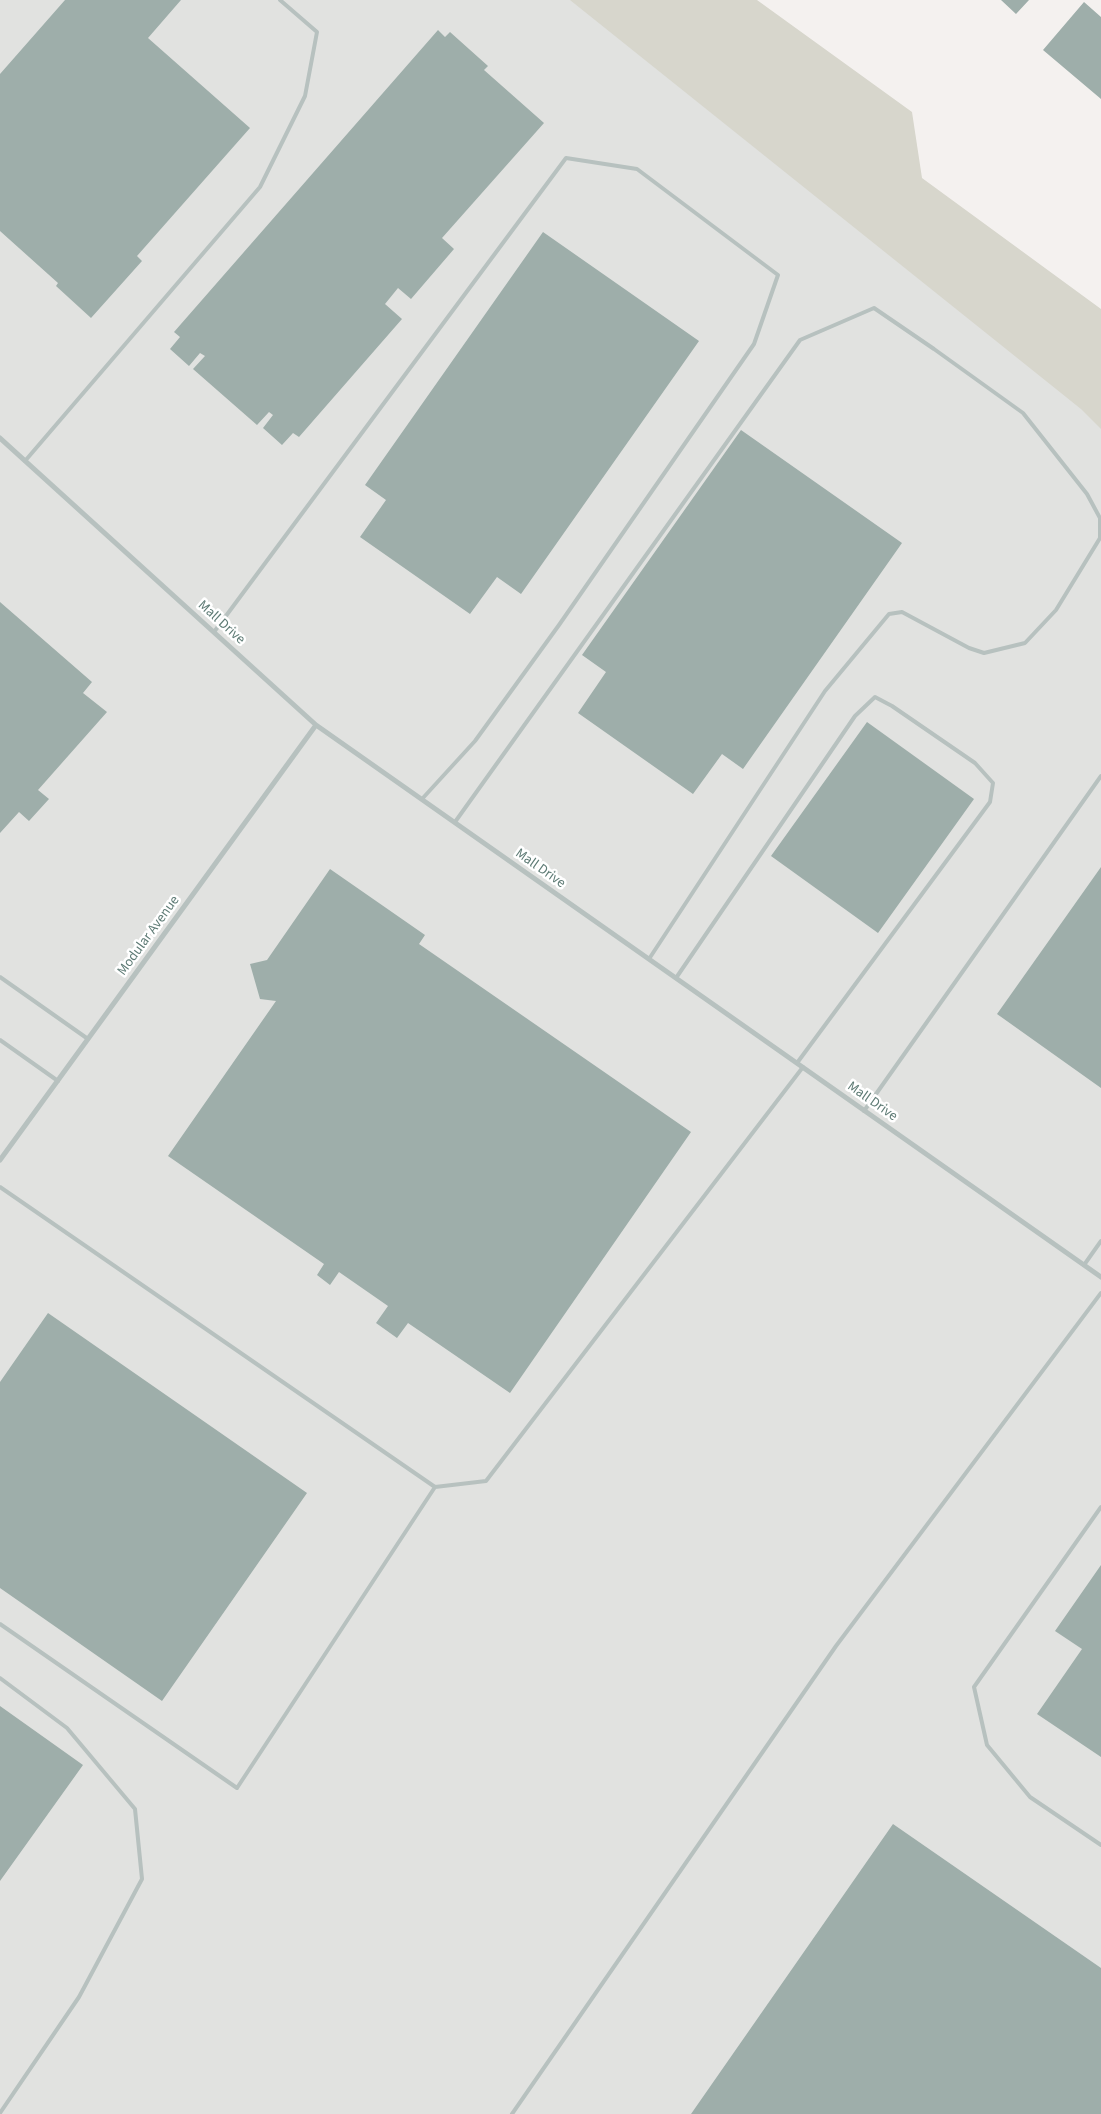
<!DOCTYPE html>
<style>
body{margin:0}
canvas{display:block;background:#f4f1ef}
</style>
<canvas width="1101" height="2114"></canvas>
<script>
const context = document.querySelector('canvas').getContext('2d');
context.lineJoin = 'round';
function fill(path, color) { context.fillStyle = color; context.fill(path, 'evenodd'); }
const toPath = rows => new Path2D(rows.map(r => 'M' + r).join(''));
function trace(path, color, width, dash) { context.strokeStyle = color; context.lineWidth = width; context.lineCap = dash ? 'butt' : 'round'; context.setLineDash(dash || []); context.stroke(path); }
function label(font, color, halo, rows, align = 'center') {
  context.font = font + ' "Source Sans 3",sans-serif'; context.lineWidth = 5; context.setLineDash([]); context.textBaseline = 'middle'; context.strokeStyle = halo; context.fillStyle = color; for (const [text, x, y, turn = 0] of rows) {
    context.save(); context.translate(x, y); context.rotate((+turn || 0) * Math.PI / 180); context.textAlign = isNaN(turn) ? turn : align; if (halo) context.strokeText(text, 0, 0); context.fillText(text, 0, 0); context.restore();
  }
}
const built = toPath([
 [0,0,674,0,1101,347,1101,2114,0,2114]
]);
const green = toPath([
 [570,0,757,0,912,112,922,178,1101,309,1101,429,1081,409]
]);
const building = toPath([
 [65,0,181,0,148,38,250,128,137,256,142,261,91,318,56,286,58,283,0,231,0,74],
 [1001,0,1029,0,1016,14],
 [1084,2,1101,17,1101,99,1043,50],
 [438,30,445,37,450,32,488,66,484,70,544,123,442,238,454,249,411,299,398,288,385,304,402,319,299,437,293,433,282,445,263,428,273,415,269,412,257,425,193,369,205,356,200,353,189,366,170,349,180,337,174,332],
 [543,232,699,341,521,594,497,577,470,614,360,537,386,500,365,485],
 [741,430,902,543,743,769,722,754,693,794,578,713,606,672,582,655],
 [0,602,92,682,83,693,107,712,38,790,49,799,29,821,19,812,0,833],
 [867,722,974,799,878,933,771,856],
 [1101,867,1101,1088,997,1014],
 [330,869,425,935,419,944,691,1132,510,1393,408,1323,397,1338,376,1323,388,1306,339,1272,330,1285,317,1275,324,1264,168,1156,276,1001,260,999,250,964,267,960],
 [48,1313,307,1493,162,1701,0,1588,0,1382],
 [1101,1565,1101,1757,1037,1714,1082,1649,1055,1631],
 [0,1706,83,1765,0,1881],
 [893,1824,1101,1968,1101,2114,691,2114]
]);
const lane = toPath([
 [25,461,260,187,305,96,317,32,280,0],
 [214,632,566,158,637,169,778,275,754,344,559,625,475,741,422,799],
 [455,822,800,340,874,308,934,349,1023,413,1087,494,1100,518,1100,538,1056,610,1025,643,984,653,969,648,902,612,889,614,825,691,649,959],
 [0,977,88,1039],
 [676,978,855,716,875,697,892,706,975,763,993,783,990,802,797,1063],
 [0,1040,58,1081],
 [864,1111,1101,776],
 [0,1187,435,1487,486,1481,803,1067],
 [1084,1265,1101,1241],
 [1101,1507,974,1687,987,1745,1030,1797,1101,1845],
 [0,1624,237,1788,435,1487],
 [0,1678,67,1728,135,1809,142,1879,79,1997,0,2113],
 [512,2114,836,1646,1101,1293]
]);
const street = toPath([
 [0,438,316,725,1101,1277],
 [0,1160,316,725]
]);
const streetNames = [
 ["Mall Drive",221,623,42],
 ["Mall Drive",540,869,35],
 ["Modular Avenue",149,936,-54],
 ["Mall Drive",872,1102,35]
];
fill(built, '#e1e2e0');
fill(green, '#d7d6cc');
fill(building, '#9eaeaa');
trace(lane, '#b7c1bf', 4);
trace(street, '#b7c1bf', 5);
label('14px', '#5e7b75', '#fff', streetNames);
</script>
